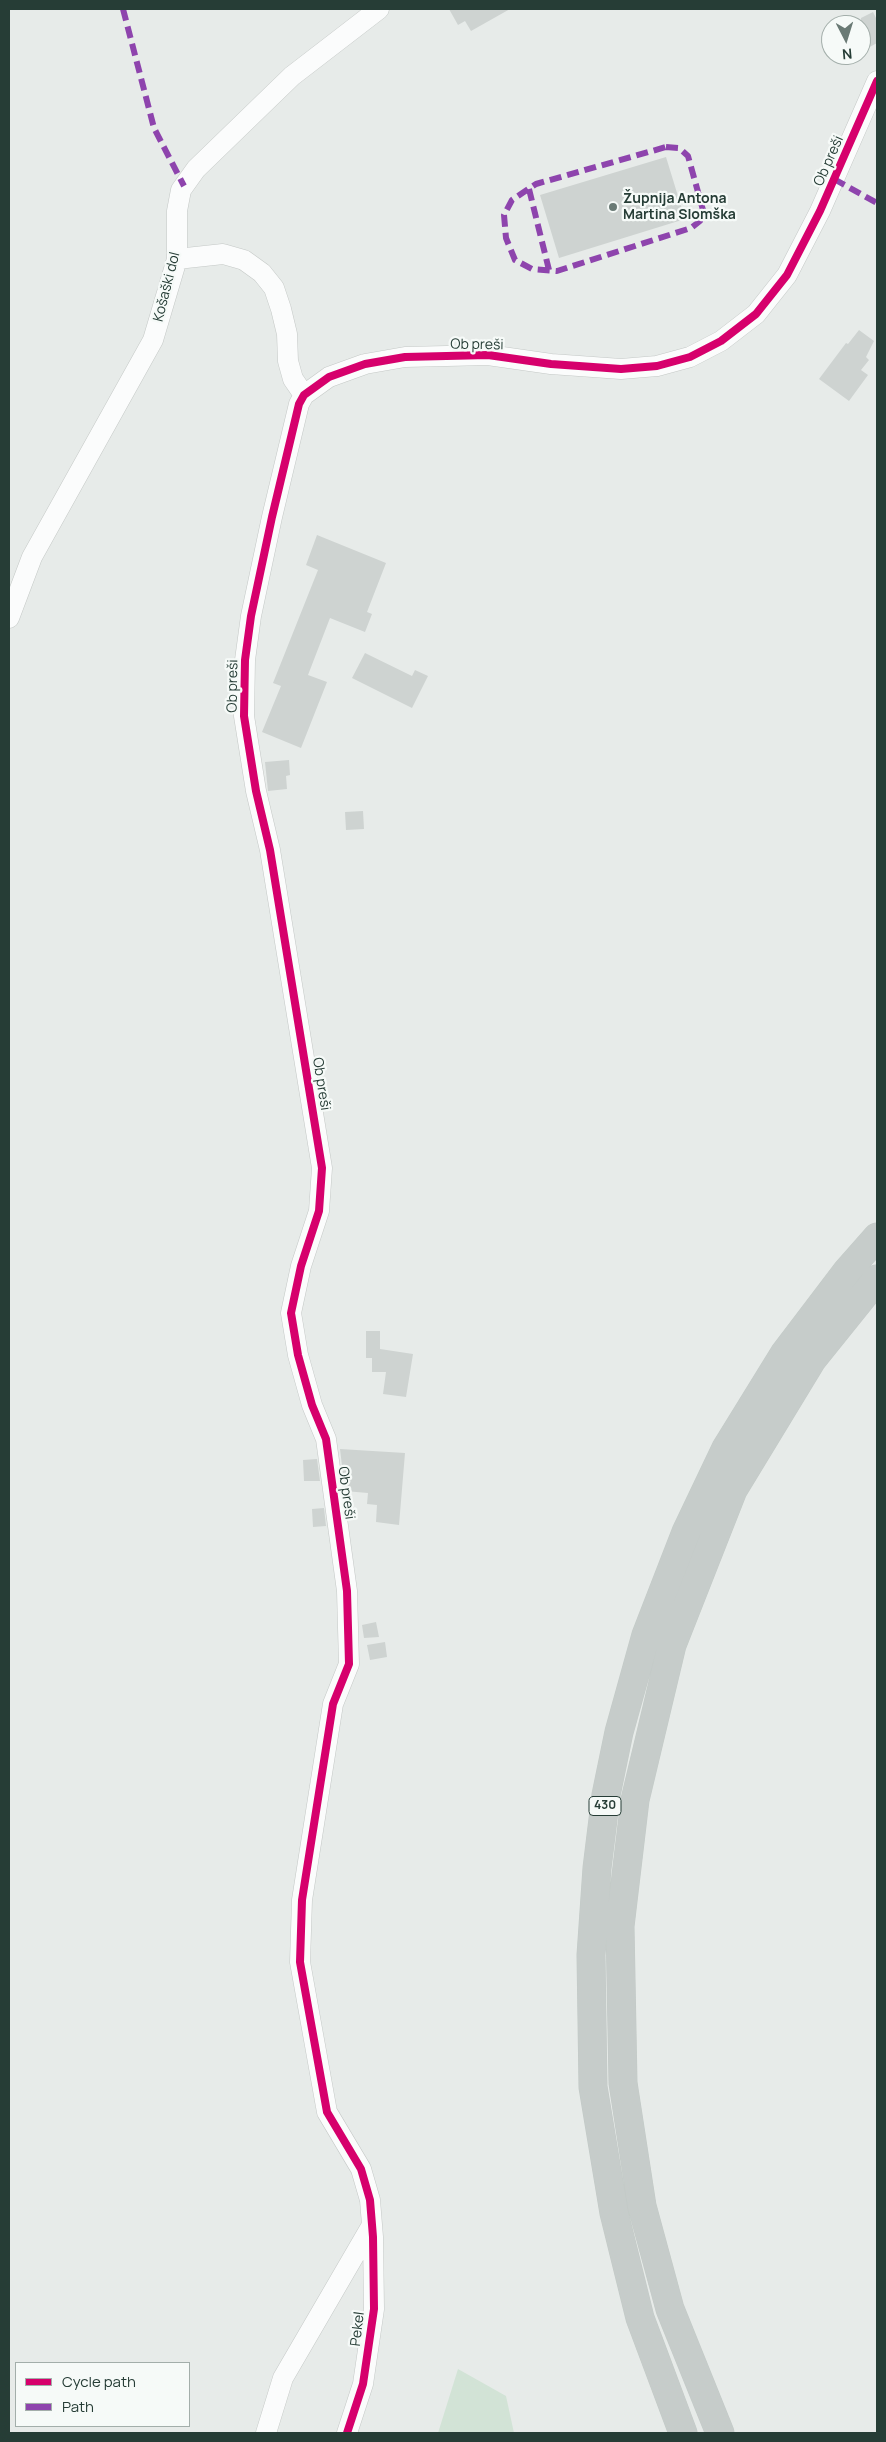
<!DOCTYPE html>
<meta charset="utf-8">
<style>
body{margin:0}
#map{position:relative;width:886px;height:2442px;overflow:hidden;background:#e7ebe9;font-family:Manrope,sans-serif}
canvas{display:block}
.frame{position:absolute;inset:0;border:10px solid #263d36;pointer-events:none}
.legend{position:absolute;left:15px;top:2362px;width:175px;height:65px;box-sizing:border-box;background:#f6faf8;border:1px solid #a3aeaa;margin:0;padding:6px 9px;list-style:none;font-size:15px;color:#263d36}
.legend li{display:flex;align-items:center;gap:10px;height:25px}
.legend b{width:25px;border:1px solid #a3aeaa}
.north{position:absolute;left:821px;top:15px;width:50px;height:50px;box-sizing:border-box;background:#f6faf8;border:1px solid #a3aeaa;border-radius:50%;rotate:175deg;font-size:14px;font-weight:700;line-height:20px;text-align:center;color:#263d36}
.north::after{content:'';display:block;margin:auto;width:18px;height:22px;background:#6a7a75;clip-path:polygon(50% 0,100% 100%,50% 72%,0 100%)}
</style>
<div id="map">
<canvas width="886" height="2442"></canvas>
<div class="frame"></div>
<ul class="legend">
<li><b style="height:6px;background:#d6006c"></b>Cycle path</li>
<li><b style="height:6px;background:#8e44ad"></b>Path</li>
</ul>
<div class="north">N</div>
</div>
<script>
const context = document.querySelector('canvas').getContext('2d');
context.lineJoin = 'round';
function fill(path, color) { context.fillStyle = color; context.fill(path, 'evenodd'); }
const toPath = rows => new Path2D(rows.map(r => 'M' + r).join(''));
function trace(path, color, width, dash) { context.strokeStyle = color; context.lineWidth = width; context.lineCap = dash ? 'butt' : 'round'; context.setLineDash(dash || []); context.stroke(path); }
function label(font, color, halo, rows, align = 'center') {
  context.font = font + ' Manrope,sans-serif'; context.lineWidth = 4.5; context.setLineDash([]); context.textBaseline = 'middle'; context.strokeStyle = halo; context.fillStyle = color; for (const [text, x, y, turn = 0] of rows) {
    context.save(); context.translate(x, y); context.rotate((+turn || 0) * Math.PI / 180); context.textAlign = isNaN(turn) ? turn : align; if (halo) context.strokeText(text, 0, 0); context.fillText(text, 0, 0); context.restore();
  }
}
const green = toPath([
 [458,2369,506,2396,514,2433,438,2433]
]);
const building = toPath([
 [449,9,510,9,471,31,465,21,458,25],
 [873,12,877,20,877,43,866,49,861,39,861,18],
 [666,157,685,219,559,258,540,195],
 [859,330,874,341,866,357,869,360,861,370,868,375,849,401,819,379,846,343,848,344],
 [317,535,386,563,367,612,372,614,365,632,330,618,308,675,327,682,301,748,262,732,281,686,273,683,318,570,306,565],
 [365,653,412,676,415,670,428,676,412,708,352,678],
 [289,760,290,775,286,776,287,789,268,791,265,762],
 [363,811,364,829,346,830,345,812],
 [366,1331,380,1331,380,1349,413,1354,406,1397,383,1394,386,1372,372,1372,372,1358,366,1358],
 [340,1449,405,1453,399,1525,376,1522,377,1505,367,1504,368,1493,345,1491],
 [317,1459,320,1481,304,1481,303,1460],
 [324,1508,326,1526,313,1527,312,1509],
 [376,1622,379,1637,364,1638,362,1625],
 [385,1642,387,1657,370,1660,367,1645]
]);
const minor = toPath([
 [177,259,223,254,244,260,262,273,274,288,281,309,287,334,288,361,293,379,304,395],
 [9,618,32,557,153,340,177,259,177,211,181,190,196,169,292,76,379,9],
 [266,2433,283,2378,372,2225],
 [347,2433,363,2384,374,2309,373,2237,370,2200,361,2169,327,2112,300,1962,302,1900,333,1704,349,1664,347,1591,326,1439,312,1405,298,1355,291,1313,301,1266,319,1211,322,1168,270,850,256,791,244,716,245,660,251,616,272,517,299,404,304,395,329,377,365,364,405,357,488,355,551,364,621,369,657,366,690,357,721,341,756,314,787,275,820,211,877,81]
]);
const trunk = toPath([
 [683,2433,640,2318,614,2213,593,2087,591,1955,597,1868,606,1795,619,1732,646,1635,686,1532,726,1448,784,1354,847,1271,877,1237],
 [720,2433,670,2309,642,2206,623,2083,620,1926,635,1800,672,1645,733,1490,812,1360,877,1279]
]);
const quiet = toPath([
 [123,9,154,128,184,186],
 [666,147,679,148,688,156,703,210,700,221,691,228,557,271,532,269,515,260,506,238,504,215,512,200,536,184,666,147],
 [834,179,877,203],
 [529,189,549,270]
]);
const cycleway = toPath([
 [347,2433,363,2384,374,2309,373,2237,370,2200,361,2169,327,2112,300,1962,302,1900,333,1704,349,1664,347,1591,326,1439,312,1405,298,1355,291,1313,301,1266,319,1211,322,1168,270,850,256,791,244,716,245,660,251,616,272,517,299,404,304,395,329,377,365,364,405,357,488,355,551,364,621,369,657,366,690,357,721,341,756,314,787,275,820,211,877,81]
]);
const markers = [
 [613,207,5,"#6a7a75"]
];
const shields = [
 [605,1806,32]
];
const shieldNames = [
 ["430",605,1806]
];
const streetNames = [
 ["Ob preši",829,161,-66],
 ["Košaški dol",167,287,-76],
 ["Ob preši",477,345,1],
 ["Ob preši",233,686,-89],
 ["Ob preši",321,1084,81],
 ["Ob preši",346,1493,82],
 ["Pekel",358,2329,-83]
];
const poiNames = [
 ["Župnija Antona",623,199],
 ["Martina Slomška",623,215]
];
fill(green, '#d2e3d6');
fill(building, '#ced3d1');
trace(minor, '#c4c8c6', 21);
trace(trunk, '#c3cac7', 29);
trace(minor, '#fbfcfc', 20);
trace(trunk, '#c6ccca', 28);
trace(quiet, '#8e44ad', 6, [12, 6]);
trace(cycleway, '#d6006c', 8);
for (const [x, y, r, color] of markers) { const dot = new Path2D(); dot.arc(x, y, r, 0, 2 * Math.PI); context.fillStyle = color; context.fill(dot); trace(dot, '#f6faf8', 2); }
for (const [x, y, w] of shields) { const box = new Path2D(); box.roundRect(x - w / 2, y - 9.5, w, 19, 4); context.fillStyle = '#f6faf8'; context.fill(box); trace(box, '#263d36', 1); }
label('bold 12px', '#263d36', null, shieldNames);
label('14px', '#263d36', '#f6faf8', streetNames);
label('bold 14px', '#263d36', '#f6faf8', poiNames, 'left');
</script>
